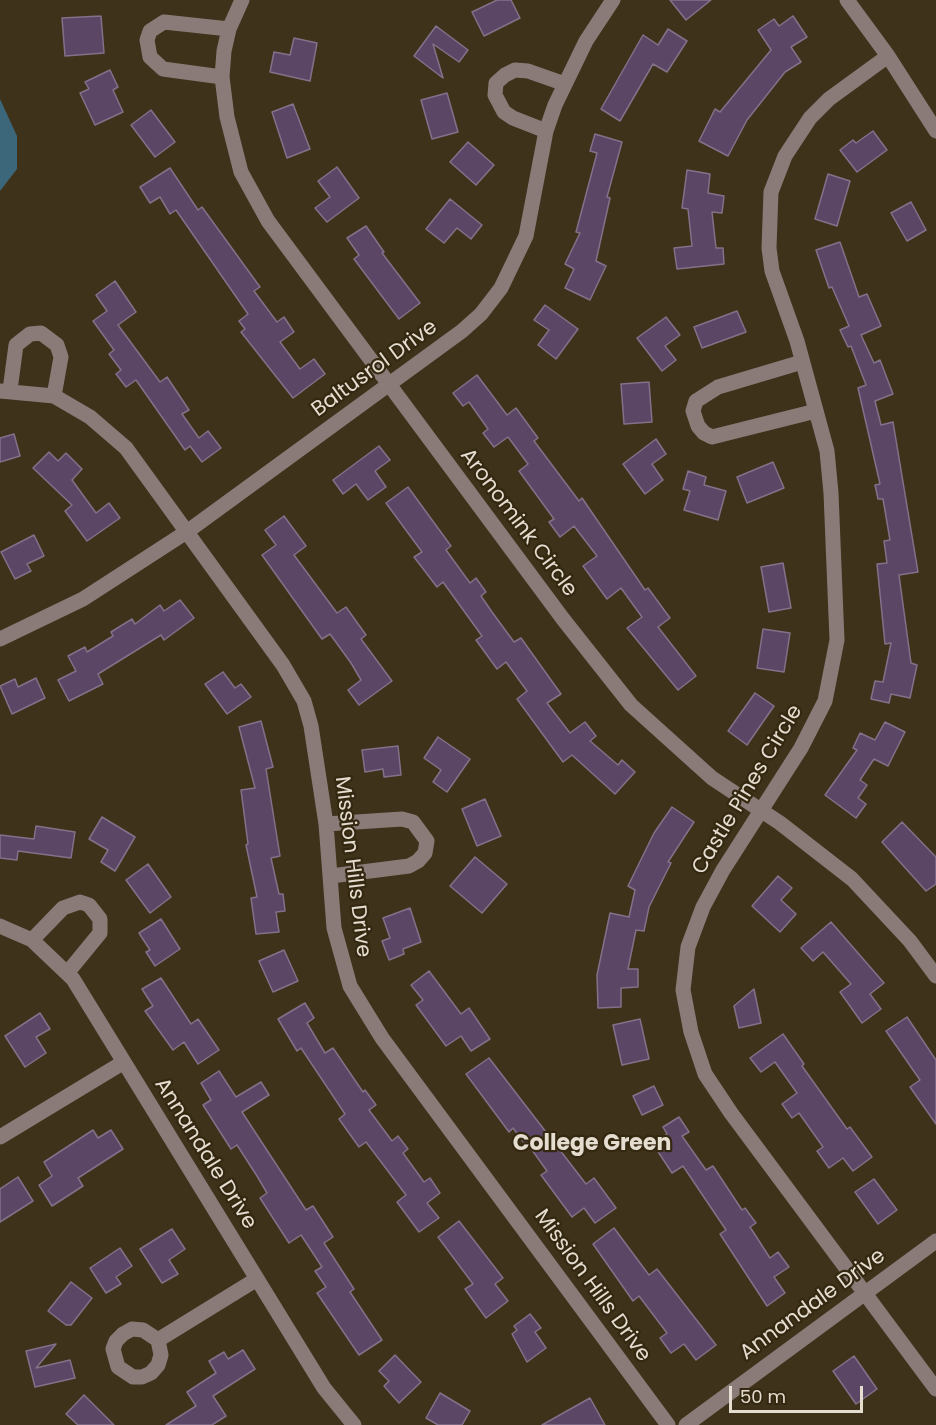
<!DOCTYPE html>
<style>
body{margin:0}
#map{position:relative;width:936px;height:1425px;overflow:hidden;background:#3e321b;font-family:Poppins,sans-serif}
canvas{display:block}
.scale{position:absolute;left:729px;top:1386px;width:134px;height:27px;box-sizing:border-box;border:3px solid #e5ddd0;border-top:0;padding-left:8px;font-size:18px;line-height:21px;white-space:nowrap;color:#e5ddd0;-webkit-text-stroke:4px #342811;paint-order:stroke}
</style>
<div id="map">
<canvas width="936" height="1425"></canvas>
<div class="scale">50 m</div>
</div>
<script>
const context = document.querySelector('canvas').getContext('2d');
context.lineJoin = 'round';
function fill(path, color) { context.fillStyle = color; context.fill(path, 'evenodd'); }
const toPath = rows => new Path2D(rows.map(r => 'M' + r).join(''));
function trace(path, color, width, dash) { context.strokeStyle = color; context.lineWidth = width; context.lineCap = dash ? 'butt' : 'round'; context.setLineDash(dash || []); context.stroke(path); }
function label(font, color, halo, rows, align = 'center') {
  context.font = font + ' Poppins,sans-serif'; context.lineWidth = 4.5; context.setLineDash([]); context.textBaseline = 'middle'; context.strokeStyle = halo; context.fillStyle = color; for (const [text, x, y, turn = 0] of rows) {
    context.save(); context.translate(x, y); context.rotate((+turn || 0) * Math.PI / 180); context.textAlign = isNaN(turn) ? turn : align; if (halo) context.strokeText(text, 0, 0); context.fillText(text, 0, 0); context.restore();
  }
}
const water = toPath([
 [0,99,17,136,17,169,0,191]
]);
const building = toPath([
 [497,0,511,0,520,18,484,36,472,12,497,0],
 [670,0,711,0,686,20,670,0],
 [101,16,104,53,65,56,62,18,101,16],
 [793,16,807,37,791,47,801,62,785,72,747,120,728,156,699,141,715,109,720,112,771,50,758,30,774,19,779,26,793,16],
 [436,26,468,50,459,62,433,44,443,78,414,56,436,26],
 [668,29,687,41,667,72,653,64,620,121,601,109,643,35,658,45,668,29],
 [294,38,317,43,310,81,270,72,274,52,290,55,294,38],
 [110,70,118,87,113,90,123,112,95,125,80,93,89,89,85,82,110,70],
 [447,93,458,132,432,139,421,100,447,93],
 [293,104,310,149,287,158,272,112,293,104],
 [151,110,175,142,155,157,131,125,151,110],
 [873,131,887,150,857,172,840,150,853,140,856,143,873,131],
 [595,134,622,142,607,197,610,198,596,261,606,266,590,300,565,288,574,269,565,264,580,233,576,232,597,153,590,151,595,134],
 [468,142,494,165,476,185,450,162,468,142],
 [337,167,359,198,327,222,315,208,330,197,318,181,337,167],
 [170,168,198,210,202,207,260,287,254,291,277,322,284,317,294,332,280,342,300,369,314,359,325,374,293,398,241,332,245,329,239,321,248,314,176,210,170,214,160,197,150,203,140,187,170,168],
 [687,170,710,174,708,193,724,196,722,213,712,212,716,248,723,248,724,264,677,269,674,248,692,246,688,209,682,208,687,170],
 [828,174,850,181,837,226,815,219,828,174],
 [450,199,482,225,471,239,457,228,444,243,426,229,450,199],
 [911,202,926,230,907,241,891,213,911,202],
 [366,226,384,252,382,253,420,303,399,319,354,259,359,255,347,238,366,226],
 [840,242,859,297,867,294,881,326,861,335,874,363,880,360,893,394,875,401,881,425,893,422,918,572,899,575,911,663,917,665,910,698,891,694,889,703,871,699,875,681,883,682,891,643,885,644,877,564,887,563,884,541,890,540,883,499,878,499,875,485,880,484,858,388,866,385,851,346,848,347,840,330,849,326,832,287,829,288,816,250,840,242],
 [115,281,136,312,118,325,160,382,167,377,189,410,182,414,199,438,208,431,221,448,202,462,190,446,185,450,136,380,126,387,116,374,121,370,109,354,114,350,93,321,107,311,96,295,115,281],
 [545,305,578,329,556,359,538,345,549,330,534,320,545,305],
 [737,311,746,332,702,348,694,327,737,311],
 [666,317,680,335,665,346,676,360,662,371,637,338,666,317],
 [477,375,507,415,516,408,538,438,534,441,579,501,582,498,645,590,648,588,670,618,658,627,696,676,678,690,627,628,642,617,621,588,607,599,583,566,597,556,574,526,560,537,549,522,554,519,519,471,528,464,508,437,494,447,483,433,488,429,469,402,463,406,453,393,477,375],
 [649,382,652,422,624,424,621,384,649,382],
 [14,434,20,456,0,462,0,438,14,434],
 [656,439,666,454,652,464,663,480,645,494,623,464,656,439],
 [379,446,390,460,375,471,386,487,368,500,356,484,343,494,333,480,379,446],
 [49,452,58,461,66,453,82,469,72,480,96,513,109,503,120,518,87,541,65,511,72,505,33,468,49,452],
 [773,462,784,488,747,503,737,477,773,462],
 [688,471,706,477,704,485,726,491,718,520,684,510,690,491,683,489,688,471],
 [408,487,451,546,446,550,470,583,476,578,486,592,481,596,492,612,514,642,521,638,561,694,547,703,570,733,585,722,596,736,590,741,618,765,622,760,635,772,615,794,572,755,563,762,517,699,527,691,506,662,497,669,476,640,482,636,443,582,437,587,414,557,422,552,386,503,408,487],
 [284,516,306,546,294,555,337,613,346,607,366,635,361,639,392,681,359,705,348,690,361,680,351,663,330,634,322,639,262,555,276,545,265,530,284,516],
 [34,535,44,556,27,564,31,571,15,579,1,552,34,535],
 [783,563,791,608,769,612,761,567,783,563],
 [180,600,194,618,164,640,161,635,98,674,103,684,69,701,58,680,76,671,68,656,85,647,87,652,113,636,111,632,132,619,135,624,160,605,164,611,180,600],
 [763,629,790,633,784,672,757,668,763,629],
 [223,672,235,688,241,684,251,697,227,714,205,684,223,672],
 [36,678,45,698,12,714,0,686,15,679,18,687,36,678],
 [755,693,774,706,747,745,728,731,755,693],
 [261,721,273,767,266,769,280,856,271,858,279,894,283,894,285,911,276,912,279,932,256,934,251,898,257,897,246,845,248,844,241,790,255,788,239,727,261,721],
 [885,722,905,732,888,766,874,759,860,780,867,785,858,798,866,804,856,818,825,795,857,750,853,748,860,733,875,740,885,722],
 [438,737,470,759,447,792,433,782,441,770,424,758,438,737],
 [398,746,401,775,384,777,383,769,365,772,362,750,398,746],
 [485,799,501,836,477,846,462,809,485,799],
 [672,807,694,822,668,862,671,863,649,907,644,931,636,930,628,969,638,969,638,987,621,988,621,1007,598,1008,597,975,610,913,629,917,635,890,628,886,654,833,672,807],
 [102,817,135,837,115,871,101,862,108,850,89,839,102,817],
 [902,822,936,857,936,884,926,891,882,842,902,822],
 [36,826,75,832,71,858,18,851,17,860,0,858,0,835,34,839,36,826],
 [475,857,507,884,482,913,450,886,475,857],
 [148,864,171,897,150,913,126,880,148,864],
 [778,876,792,888,781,900,796,914,780,932,752,906,778,876],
 [410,908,421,942,403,949,404,954,389,960,382,941,390,938,383,918,410,908],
 [161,919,180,949,155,966,146,952,150,950,139,933,161,919],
 [831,922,884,983,870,994,881,1009,862,1023,840,992,851,984,823,952,813,961,801,948,831,922],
 [284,950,298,981,273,992,259,961,284,950],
 [429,971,461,1014,469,1008,490,1039,471,1051,461,1036,446,1046,416,1005,423,1000,411,985,429,971],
 [161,978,191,1024,198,1019,219,1050,198,1064,184,1042,173,1050,145,1011,153,1006,142,989,161,978],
 [754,989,761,1023,739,1028,734,1006,754,989],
 [305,1003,314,1018,307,1023,325,1053,333,1048,363,1092,365,1090,376,1105,369,1110,392,1141,398,1136,408,1149,403,1153,424,1182,430,1178,440,1193,427,1203,439,1218,419,1232,397,1202,406,1195,366,1142,359,1147,339,1119,345,1114,301,1048,297,1051,278,1019,305,1003],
 [40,1013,50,1029,36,1037,46,1053,25,1067,5,1036,40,1013],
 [907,1017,936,1060,936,1124,910,1087,920,1080,886,1031,907,1017],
 [640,1019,649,1059,622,1065,613,1025,640,1019],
 [783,1034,804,1064,802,1066,847,1129,850,1127,872,1157,853,1171,843,1158,829,1168,817,1151,823,1147,799,1113,792,1118,782,1104,797,1093,775,1062,761,1072,750,1058,783,1034],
 [489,1058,586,1184,594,1178,616,1208,595,1223,584,1208,572,1217,541,1175,547,1171,527,1143,525,1144,513,1128,509,1132,466,1074,489,1058],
 [219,1071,236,1097,261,1082,269,1095,242,1112,306,1210,313,1206,333,1237,324,1243,354,1289,350,1292,382,1340,359,1355,317,1293,326,1287,315,1271,322,1267,301,1235,289,1243,260,1198,267,1193,257,1176,237,1145,231,1149,203,1105,211,1100,201,1083,219,1071],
 [654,1086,663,1105,642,1115,633,1096,654,1086],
 [679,1117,689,1132,682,1136,706,1170,713,1166,742,1210,745,1208,756,1223,750,1227,770,1258,778,1252,789,1267,774,1277,785,1293,767,1306,720,1234,726,1230,683,1166,672,1173,653,1144,667,1134,663,1127,679,1117],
 [93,1130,98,1138,111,1130,123,1149,78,1178,83,1186,52,1206,39,1185,52,1176,44,1162,93,1130],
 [18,1177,33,1201,0,1222,0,1189,18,1177],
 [874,1179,897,1210,878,1224,855,1192,874,1179],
 [459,1221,503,1278,495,1284,508,1301,486,1318,465,1289,473,1284,438,1237,459,1221],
 [614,1228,649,1275,657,1269,716,1345,696,1360,684,1344,671,1353,660,1338,667,1333,639,1296,633,1301,593,1244,614,1228],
 [172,1229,185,1249,169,1260,178,1274,162,1283,140,1249,172,1229],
 [120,1248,132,1266,116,1277,121,1284,106,1293,90,1268,120,1248],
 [71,1282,92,1298,71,1325,66,1325,48,1311,71,1282],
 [530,1314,541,1328,535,1332,546,1348,527,1362,512,1334,517,1330,514,1326,530,1314],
 [56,1344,36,1368,70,1360,75,1378,35,1387,26,1351,56,1344],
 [243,1350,255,1369,213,1396,226,1416,212,1425,166,1425,196,1406,187,1392,216,1373,209,1361,224,1352,228,1359,243,1350],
 [395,1355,421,1382,399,1403,384,1386,389,1381,379,1371,395,1355],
 [854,1356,877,1389,856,1404,833,1371,854,1356],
 [440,1393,470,1411,462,1425,438,1425,426,1418,440,1393],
 [84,1395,114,1425,78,1425,66,1414,84,1395],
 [590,1398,605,1425,542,1425,590,1398]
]);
const minor = toPath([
 [242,0,229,29,224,51,222,77,227,117,241,172,268,221,563,619,631,705,712,778,780,823,852,879,910,941,936,976],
 [847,0,888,56,936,131],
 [888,56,829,99,810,118,785,156,771,192,769,248,772,271,797,341,827,451,831,493,837,640,825,701,801,748,723,870,703,907,688,947,683,990,691,1032,705,1074,731,1113,936,1389],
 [222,77,163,69,150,57,147,40,150,31,164,22,229,29],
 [546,131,513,118,504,112,495,95,496,83,505,75,515,70,528,71,565,84],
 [802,362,718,387,696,401,693,411,698,426,704,433,712,437,816,411],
 [10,390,16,345,30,334,41,333,57,345,61,357,54,396],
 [0,391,54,396,90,417,126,448,283,665,304,701,311,726,326,824,334,928,350,986,382,1038,668,1425],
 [0,639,83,599,188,531,462,331,481,314,501,288,526,236,546,131,555,105,586,41,613,0],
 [326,824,402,819,413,822,427,841,425,853,418,861,409,866,331,876],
 [0,926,32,940,73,979,324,1388,354,1425],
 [32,940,63,908,80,902,89,905,100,919,100,933,68,972],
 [0,1137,124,1062],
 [158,1340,161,1355,158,1365,151,1373,142,1377,133,1377,118,1367,113,1349,116,1341,123,1334,132,1329,143,1330,158,1340,257,1279],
 [686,1425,936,1241]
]);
const streetNames = [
 ["Baltusrol Drive",375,369,-36],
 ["Aronomink Circle",518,523,53],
 ["Castle Pines Circle",748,790,-59],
 ["Mission Hills Drive",352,867,83],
 ["Annandale Drive",205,1154,58],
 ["Mission Hills Drive",592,1286,54],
 ["Annandale Drive",813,1305,-36]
];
const neighbourhoodNames = [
 ["College Green",592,1144]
];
fill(water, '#3c677b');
fill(building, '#5c4666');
trace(building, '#827289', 1.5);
trace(minor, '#8a7b78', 15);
label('21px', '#e5ddd0', '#342811', streetNames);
label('bold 22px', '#e5ddd0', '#342811', neighbourhoodNames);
</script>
